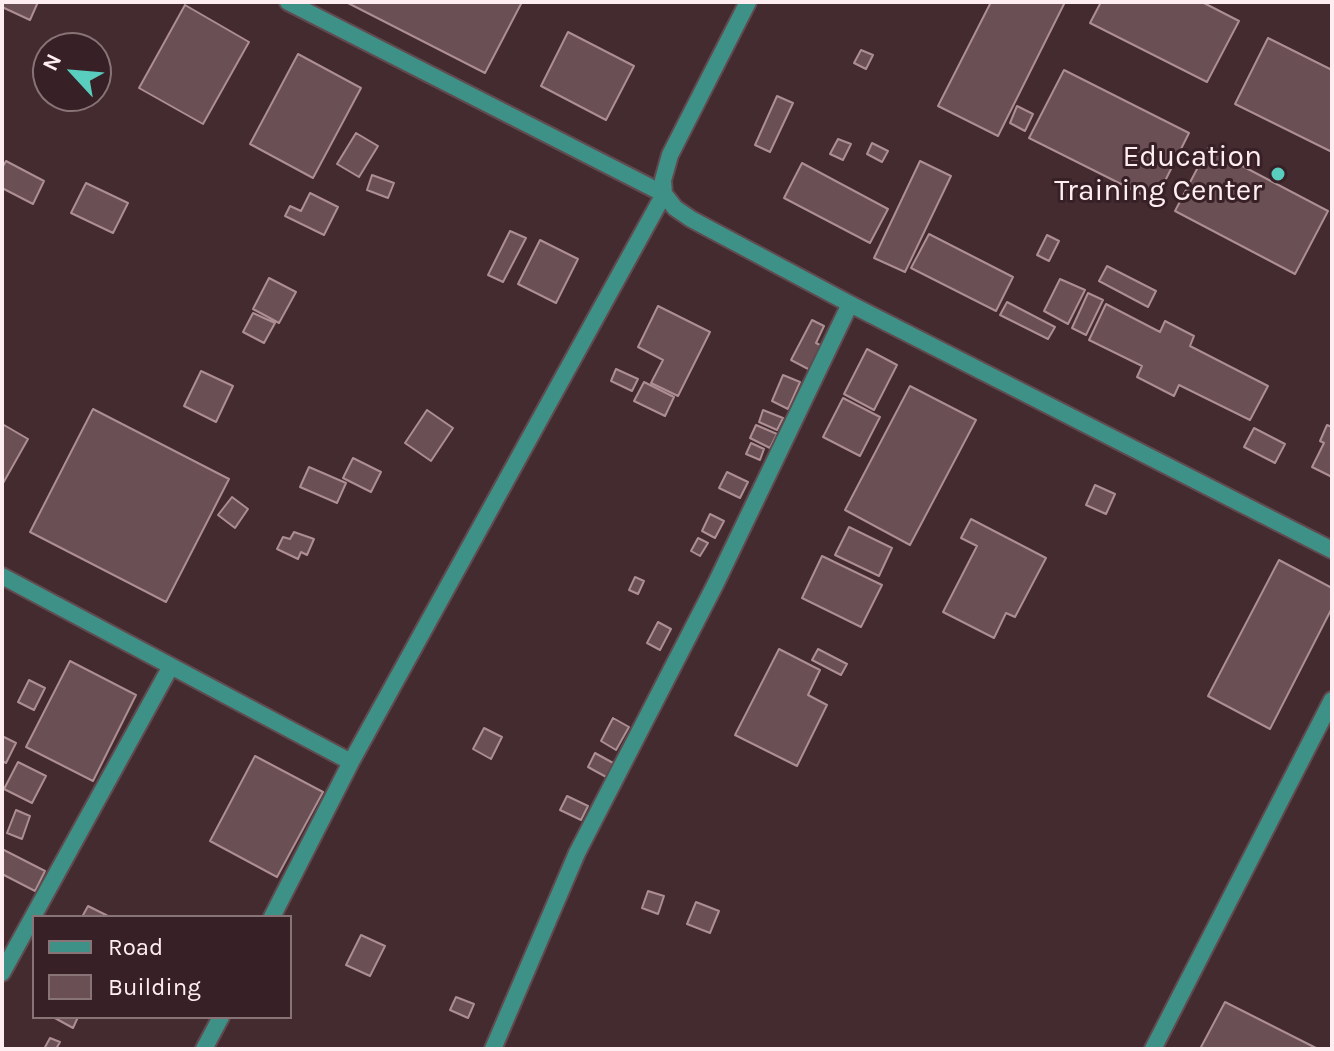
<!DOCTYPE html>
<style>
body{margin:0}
#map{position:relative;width:1334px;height:1051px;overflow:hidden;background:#432b30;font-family:Karla,sans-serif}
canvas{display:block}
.frame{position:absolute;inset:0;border:4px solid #ffeef1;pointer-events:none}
.legend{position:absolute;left:32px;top:915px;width:260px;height:104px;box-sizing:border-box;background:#382126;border:2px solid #887377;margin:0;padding:10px 14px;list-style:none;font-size:24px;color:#ffeef1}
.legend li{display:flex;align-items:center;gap:16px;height:40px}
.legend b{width:40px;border:2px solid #887377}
.north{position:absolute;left:32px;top:32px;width:80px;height:80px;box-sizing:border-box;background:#382126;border:2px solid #887377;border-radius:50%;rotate:296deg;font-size:22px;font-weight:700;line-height:32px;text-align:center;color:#ffeef1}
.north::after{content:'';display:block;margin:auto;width:28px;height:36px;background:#59cebe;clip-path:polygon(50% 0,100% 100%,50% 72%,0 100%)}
</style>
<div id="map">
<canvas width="1334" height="1051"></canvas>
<div class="frame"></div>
<ul class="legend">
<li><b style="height:10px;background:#3e9186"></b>Road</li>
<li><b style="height:22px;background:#6a4f54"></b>Building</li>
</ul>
<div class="north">N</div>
</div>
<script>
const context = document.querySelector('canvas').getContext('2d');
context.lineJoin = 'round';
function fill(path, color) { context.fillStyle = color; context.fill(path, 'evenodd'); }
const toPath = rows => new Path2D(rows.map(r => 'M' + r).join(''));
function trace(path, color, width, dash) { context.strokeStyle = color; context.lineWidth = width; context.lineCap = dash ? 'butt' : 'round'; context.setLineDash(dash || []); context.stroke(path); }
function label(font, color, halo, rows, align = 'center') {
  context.font = font + ' Karla,sans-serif'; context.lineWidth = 6; context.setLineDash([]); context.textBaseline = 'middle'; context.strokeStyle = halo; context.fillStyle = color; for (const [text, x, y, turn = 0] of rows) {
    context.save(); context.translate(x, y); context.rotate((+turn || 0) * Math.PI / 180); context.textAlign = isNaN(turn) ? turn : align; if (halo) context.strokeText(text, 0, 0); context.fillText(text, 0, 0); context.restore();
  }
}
const building = toPath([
 [2,2,38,2,30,20,2,7,2,2],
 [346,2,522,2,485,73,346,2],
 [991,2,1065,2,998,136,938,106,991,2],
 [1101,2,1202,2,1239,21,1207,82,1090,23,1101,2],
 [185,5,249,42,203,124,139,88,185,5],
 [568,32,634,66,606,120,541,86,568,32],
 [1268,38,1332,70,1332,152,1235,104,1268,38],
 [861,50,873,55,866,69,854,63,861,50],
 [298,54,361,88,313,178,250,144,298,54],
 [1064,70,1189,133,1155,201,1029,138,1064,70],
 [777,96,793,103,770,152,755,145,777,96],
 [1017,106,1033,114,1025,131,1010,123,1017,106],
 [356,133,378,146,359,177,337,164,356,133],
 [838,139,851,144,843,160,830,154,838,139],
 [872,143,888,151,882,162,867,154,872,143],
 [1208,148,1328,211,1295,274,1175,211,1208,148],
 [6,161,44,181,33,204,2,188,2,168,6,161],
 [920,161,951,176,905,272,874,258,920,161],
 [802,163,888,209,870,243,784,198,802,163],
 [372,175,394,183,388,198,367,190,372,175],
 [86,183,128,203,113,233,71,213,86,183],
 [310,193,338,207,324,235,285,216,290,206,301,211,310,193],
 [510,231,526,238,503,282,488,275,510,231],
 [929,234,1013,277,996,311,911,268,929,234],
 [1047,235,1059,241,1049,261,1037,255,1047,235],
 [540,240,578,259,556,303,518,284,540,240],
 [1107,266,1156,291,1148,307,1099,281,1107,266],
 [269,278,296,292,279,323,253,309,269,278],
 [1060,279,1085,290,1068,324,1044,311,1060,279],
 [1088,293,1103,300,1086,335,1072,328,1088,293],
 [1007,302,1055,327,1048,339,1000,315,1007,302],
 [1106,304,1160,332,1165,321,1194,336,1190,346,1268,386,1250,420,1179,385,1174,396,1137,377,1142,366,1089,340,1106,304],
 [658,306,710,332,678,396,651,383,663,360,638,347,658,306],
 [253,313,275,323,264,343,243,332,253,313],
 [812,320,824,326,816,343,824,347,812,371,791,360,812,320],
 [867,349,897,365,874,410,844,394,867,349],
 [616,369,638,379,632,391,611,381,616,369],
 [201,371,233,386,216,422,184,406,201,371],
 [783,375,800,382,788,409,772,401,783,375],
 [644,382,674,397,665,416,634,401,644,382],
 [910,386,976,420,910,545,845,510,910,386],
 [843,398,880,417,860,456,823,437,843,398],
 [93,409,229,479,166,602,30,532,93,409],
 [427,410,453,428,431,461,405,443,427,410],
 [763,410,783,418,777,430,759,422,763,410],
 [4,425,28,439,2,485,2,428,4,425],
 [756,425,777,434,770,448,750,438,756,425],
 [1327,425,1332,427,1332,477,1312,467,1324,443,1320,441,1327,425],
 [1254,428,1285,444,1275,463,1244,447,1254,428],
 [751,443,764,449,760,460,746,454,751,443],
 [353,458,381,472,371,492,343,478,353,458],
 [309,467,346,483,337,503,300,487,309,467],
 [727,472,748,482,740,498,719,488,727,472],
 [1095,485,1115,494,1106,514,1086,505,1095,485],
 [232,497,248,509,235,528,218,515,232,497],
 [710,514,724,521,715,538,702,531,710,514],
 [971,519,1046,558,1015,617,1006,613,994,638,943,612,977,546,961,538,971,519],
 [849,527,892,548,879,576,835,555,849,527],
 [294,532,314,539,307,555,301,552,298,559,277,549,283,537,290,539,294,532],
 [698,538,708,543,700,556,691,551,698,538],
 [822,556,882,585,861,627,802,598,822,556],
 [1279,560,1332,588,1332,608,1270,729,1208,696,1279,560],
 [635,577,644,581,638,594,629,590,635,577],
 [658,622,671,629,660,650,647,643,658,622],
 [779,649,820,670,808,695,827,705,797,766,735,735,779,649],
 [818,649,847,664,841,675,812,660,818,649],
 [70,661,136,695,93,781,26,747,70,661],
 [29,680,45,688,34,710,18,702,29,680],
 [613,718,629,727,616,750,601,741,613,718],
 [484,728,502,737,491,759,473,749,484,728],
 [2,736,16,743,6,763,2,761,2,736],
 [595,753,615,764,608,778,588,767,595,753],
 [255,756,323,792,277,877,210,841,255,756],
 [18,762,46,776,32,803,4,789,18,762],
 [567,796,588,806,581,820,560,810,567,796],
 [16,810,30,816,22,839,7,833,16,810],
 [2,849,45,871,35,891,2,874,2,849],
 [648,891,664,896,658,914,642,908,648,891],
 [696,902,719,911,710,933,687,924,696,902],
 [88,906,110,917,82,917,88,906],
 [361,935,385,946,370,976,346,965,361,935],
 [456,997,474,1004,468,1018,450,1010,456,997],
 [1225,1002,1318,1049,1200,1049,1225,1002],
 [53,1017,78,1017,73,1028,53,1017],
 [50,1038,60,1042,56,1049,44,1049,50,1038]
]);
const street = toPath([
 [748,2,670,155,663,180,664,194,675,208,691,219,850,304,1332,550],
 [2,576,351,762],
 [272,917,351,762,664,194,288,2],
 [2,973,171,666],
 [204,1049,221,1017],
 [493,1049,577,853,716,583,850,304],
 [1153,1049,1332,700]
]);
const markers = [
 [1278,174,8,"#59cebe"]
];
const poiNames = [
 ["Education",1262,157],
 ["Training Center",1262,191]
];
fill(building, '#6a4f54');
trace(building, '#ac8e93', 2);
trace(street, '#614a4f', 20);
trace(street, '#3e9186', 16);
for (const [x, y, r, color] of markers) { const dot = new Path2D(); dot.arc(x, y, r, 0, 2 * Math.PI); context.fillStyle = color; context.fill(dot); trace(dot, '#382126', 3); }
label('30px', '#ffeef1', '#382126', poiNames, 'right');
</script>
